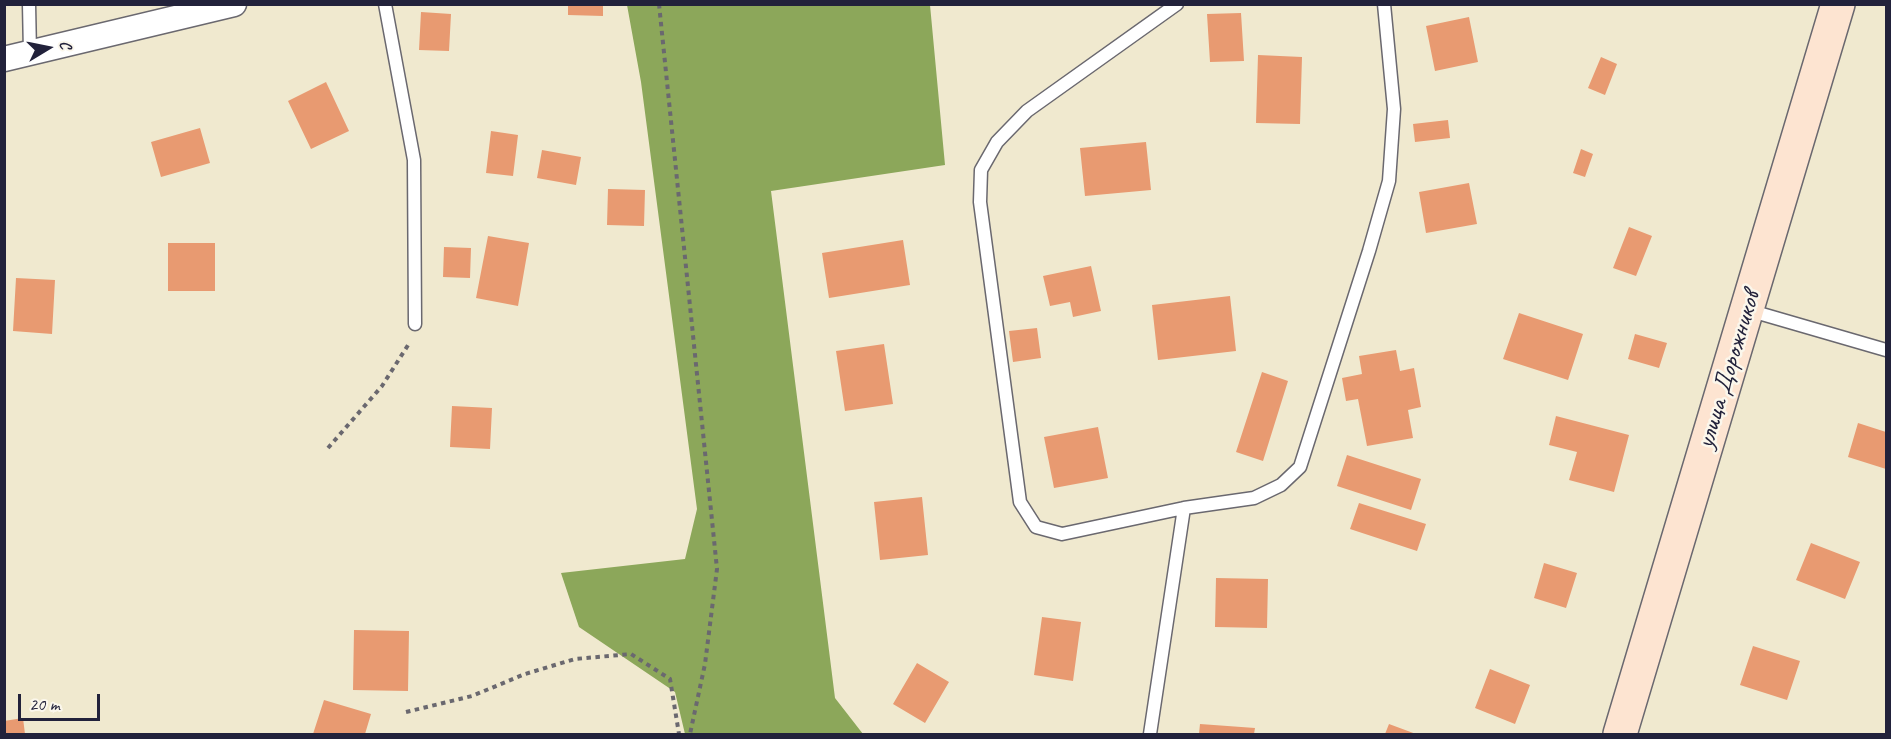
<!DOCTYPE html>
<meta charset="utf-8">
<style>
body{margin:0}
#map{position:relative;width:1891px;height:739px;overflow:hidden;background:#f0e9cf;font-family:Caveat,sans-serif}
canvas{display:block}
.frame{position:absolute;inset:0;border:6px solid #22223b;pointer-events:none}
.north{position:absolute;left:18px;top:18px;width:60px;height:60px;-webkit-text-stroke:4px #fbf7ec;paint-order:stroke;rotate:80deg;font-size:16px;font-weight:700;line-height:24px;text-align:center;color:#22223b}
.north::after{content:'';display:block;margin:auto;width:21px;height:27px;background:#22223b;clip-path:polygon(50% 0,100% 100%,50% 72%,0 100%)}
.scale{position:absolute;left:18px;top:694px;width:82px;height:27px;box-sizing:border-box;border:3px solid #22223b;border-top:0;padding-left:8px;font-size:18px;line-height:21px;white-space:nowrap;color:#22223b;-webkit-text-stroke:4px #fbf7ec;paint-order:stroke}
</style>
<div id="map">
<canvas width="1891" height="739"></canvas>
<div class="frame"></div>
<div class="north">С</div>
<div class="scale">20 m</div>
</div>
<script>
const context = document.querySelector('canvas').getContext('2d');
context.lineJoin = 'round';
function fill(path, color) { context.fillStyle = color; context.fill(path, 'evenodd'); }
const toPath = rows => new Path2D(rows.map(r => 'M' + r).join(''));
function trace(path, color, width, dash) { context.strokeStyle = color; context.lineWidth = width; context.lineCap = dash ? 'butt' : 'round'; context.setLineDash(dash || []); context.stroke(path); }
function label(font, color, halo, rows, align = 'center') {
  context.font = font + ' Caveat,sans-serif'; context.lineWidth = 5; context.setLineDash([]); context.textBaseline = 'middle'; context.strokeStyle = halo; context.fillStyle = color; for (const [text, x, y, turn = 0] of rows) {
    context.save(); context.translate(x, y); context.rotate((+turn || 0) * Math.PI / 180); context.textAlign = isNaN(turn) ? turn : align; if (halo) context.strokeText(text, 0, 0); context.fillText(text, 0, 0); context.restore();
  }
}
const forest = toPath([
 [627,5,930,5,945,165,771,191,835,698,863,734,685,734,675,692,579,627,561,573,685,559,697,509,641,82]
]);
const building = toPath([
 [568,4,603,4,603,16,568,15],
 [421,12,451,14,449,51,419,50],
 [1241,13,1244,61,1210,62,1207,14],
 [1469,17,1478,62,1435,71,1426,26],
 [1258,55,1302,57,1300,124,1256,123],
 [1601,57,1617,64,1605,95,1588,88],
 [326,82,349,131,311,149,288,101],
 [1448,120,1450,138,1415,142,1413,124],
 [200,128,210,163,161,177,151,142],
 [491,131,518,135,513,176,486,173],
 [1146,142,1151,190,1085,196,1080,148],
 [1581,149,1593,154,1585,177,1573,173],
 [542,150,581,157,576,185,537,178],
 [1469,183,1477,224,1426,233,1419,192],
 [608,189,645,190,644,226,607,225],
 [1629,227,1652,236,1636,276,1613,268],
 [488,236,529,243,518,306,476,298],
 [903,240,910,285,829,298,822,253],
 [168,243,215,243,215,291,168,291],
 [444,247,471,248,470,278,443,277],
 [1091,266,1101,311,1073,317,1070,302,1050,306,1043,276],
 [16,278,55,280,52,334,13,331],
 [1230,296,1236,351,1158,360,1152,305],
 [1519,313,1583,334,1568,380,1503,359],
 [1037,328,1041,358,1013,362,1009,331],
 [1635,334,1667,343,1659,368,1628,359],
 [884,344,893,404,845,411,836,351],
 [1396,350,1400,371,1414,368,1421,407,1408,410,1413,438,1367,446,1358,399,1346,401,1342,378,1362,374,1359,356],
 [1262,372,1288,381,1263,461,1236,452],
 [452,406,492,408,490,449,450,447],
 [1556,416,1629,435,1614,492,1569,480,1577,452,1549,445],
 [1858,423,1886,432,1886,469,1848,457],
 [1098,427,1108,478,1054,488,1044,437],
 [1347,455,1421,479,1411,510,1337,486],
 [922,497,928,555,880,560,874,502],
 [1359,503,1426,524,1417,551,1350,529],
 [1811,543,1860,562,1845,599,1796,580],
 [1544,563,1577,573,1566,608,1534,598],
 [1216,578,1268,579,1267,628,1215,627],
 [1042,617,1081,622,1073,681,1034,675],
 [354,630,409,631,408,691,353,690],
 [1753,646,1800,661,1787,700,1740,685],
 [917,663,949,682,925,723,893,704],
 [1490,669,1530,685,1515,724,1475,708],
 [324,700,371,714,365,734,313,734],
 [23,718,25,734,4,734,4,721],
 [1200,724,1255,728,1254,734,1199,734],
 [1389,724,1416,734,1385,734]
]);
const path = toPath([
 [659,4,717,569,705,664,690,734],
 [328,448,382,386,410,342],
 [406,712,472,696,525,674,575,659,631,654,670,679,679,734]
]);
const service = toPath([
 [29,4,30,53],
 [385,4,414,160,415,324],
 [1177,4,1027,111,997,142,981,170,980,202,1020,502,1036,527,1062,534,1184,508,1254,498,1281,485,1300,467,1369,251,1389,181,1394,109,1384,4],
 [1748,310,1886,350],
 [1150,734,1184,508]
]);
const minor = toPath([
 [4,59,234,4]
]);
const secondary = toPath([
 [1620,734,1838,4]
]);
const streetNames = [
 ["улица Дорожников",1729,370,-73]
];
fill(forest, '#8ca75a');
fill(building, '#e89a71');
trace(service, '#6a686f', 15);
trace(minor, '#6a686f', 27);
trace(secondary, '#6a686f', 36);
trace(path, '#6a686f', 4, [4.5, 4.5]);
trace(service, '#fff', 12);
trace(minor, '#fff', 24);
trace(secondary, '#fde4d1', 33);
label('26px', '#22223b', '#fbf7ec', streetNames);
</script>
